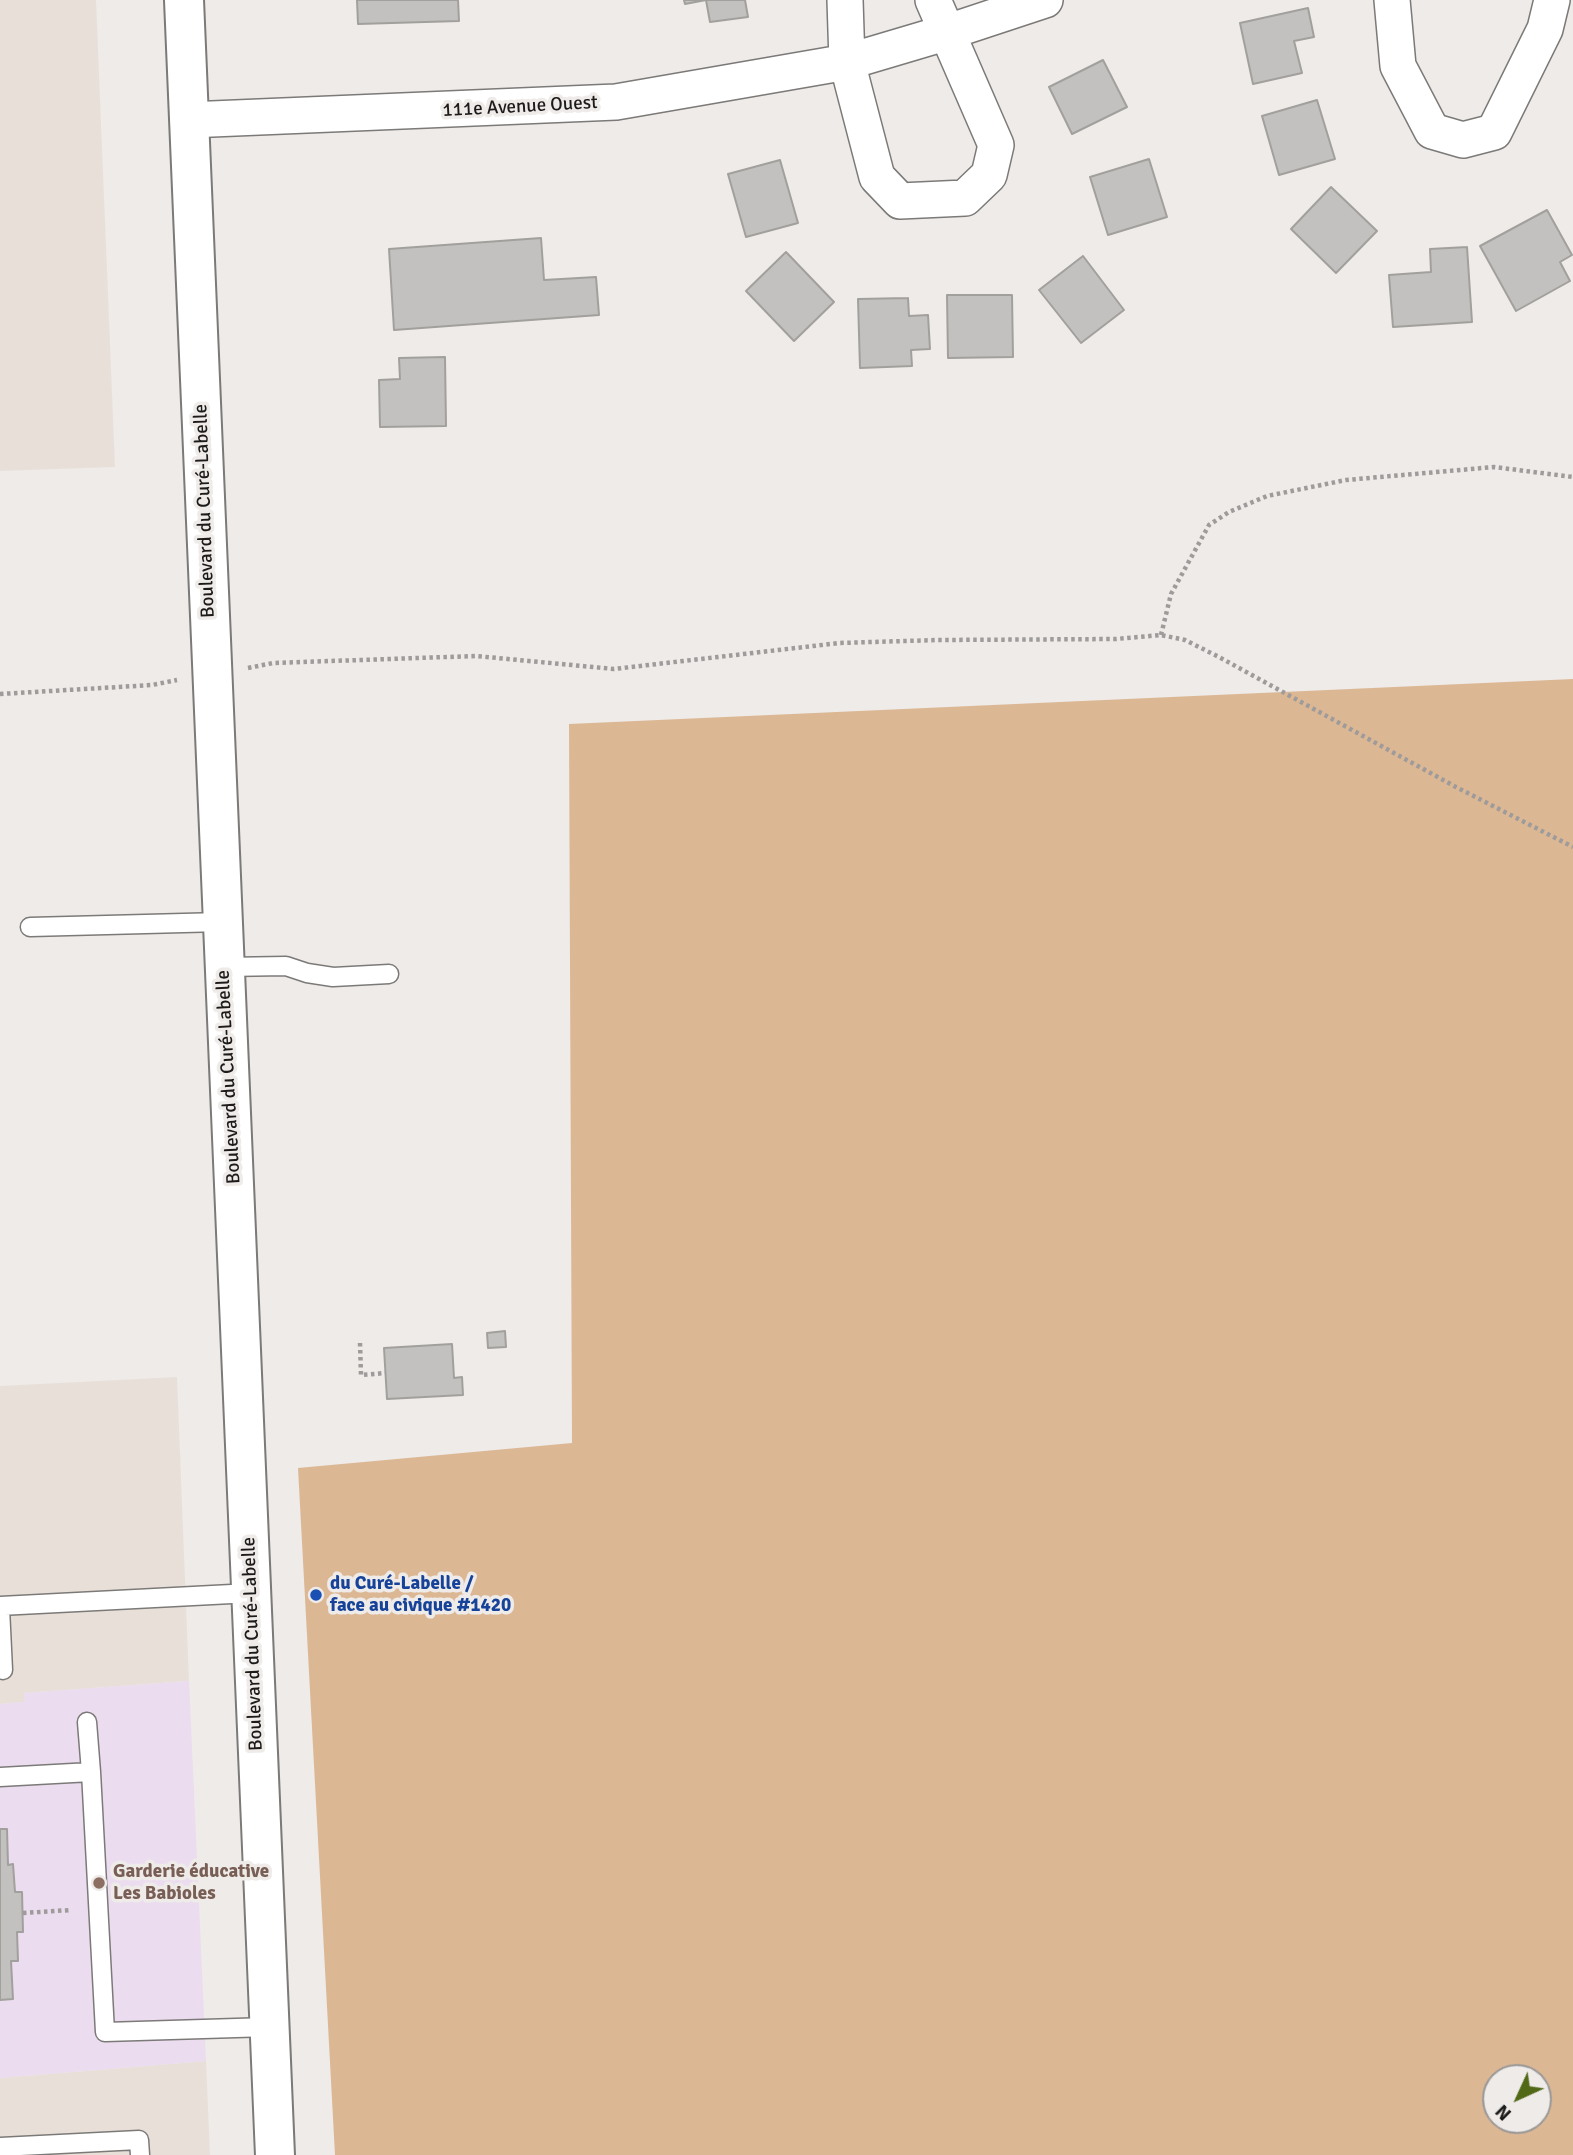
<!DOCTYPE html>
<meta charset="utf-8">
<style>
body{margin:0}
#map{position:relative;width:1573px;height:2155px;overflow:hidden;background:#eeebe9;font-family:Signika,sans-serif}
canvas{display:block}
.north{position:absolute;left:1482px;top:2064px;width:70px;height:70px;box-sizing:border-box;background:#eeebe9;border:2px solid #9a9896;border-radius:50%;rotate:225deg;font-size:19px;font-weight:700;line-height:28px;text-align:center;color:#1c1b1a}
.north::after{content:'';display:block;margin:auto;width:24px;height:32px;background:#516817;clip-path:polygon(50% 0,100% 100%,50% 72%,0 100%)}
</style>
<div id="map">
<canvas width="1573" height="2155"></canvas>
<div class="north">N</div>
</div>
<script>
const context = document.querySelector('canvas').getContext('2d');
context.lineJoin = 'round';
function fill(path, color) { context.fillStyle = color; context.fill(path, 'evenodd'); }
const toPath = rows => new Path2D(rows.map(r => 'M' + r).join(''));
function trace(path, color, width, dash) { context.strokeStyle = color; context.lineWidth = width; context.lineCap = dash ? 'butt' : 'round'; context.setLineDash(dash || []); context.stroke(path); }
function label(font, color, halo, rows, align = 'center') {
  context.font = font + ' Signika,sans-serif'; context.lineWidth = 7; context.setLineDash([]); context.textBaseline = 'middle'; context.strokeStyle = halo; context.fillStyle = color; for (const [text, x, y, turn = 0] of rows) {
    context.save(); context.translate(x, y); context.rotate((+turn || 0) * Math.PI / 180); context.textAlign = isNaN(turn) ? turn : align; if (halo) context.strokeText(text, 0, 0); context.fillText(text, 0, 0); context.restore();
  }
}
const built = toPath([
 [0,0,96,0,115,467,0,471],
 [177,1377,189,1681,24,1693,24,1702,0,1704,0,1386],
 [206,2061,210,2155,0,2155,0,2078]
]);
const education = toPath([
 [189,1681,206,2061,0,2078,0,1704,24,1702,24,1693]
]);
const green = toPath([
 [1573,679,1573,2155,335,2155,298,1468,572,1443,569,724],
 [1538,2078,1538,2120,1496,2120,1496,2078]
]);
const building = toPath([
 [357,0,458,0,459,21,358,24,357,0],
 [684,0,745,0,748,17,710,22,706,0,685,4,684,0],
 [1308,8,1314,37,1294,41,1302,73,1253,84,1240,23,1308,8],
 [1103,60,1127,107,1072,134,1049,87,1103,60],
 [1317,100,1335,159,1279,175,1262,116,1317,100],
 [1149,159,1167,217,1108,235,1090,177,1149,159],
 [780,160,798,223,746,237,728,174,780,160],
 [1331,187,1377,231,1336,273,1291,229,1331,187],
 [1547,210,1572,255,1560,262,1570,281,1516,311,1480,246,1547,210],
 [541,238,544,280,596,277,599,315,394,330,389,249,541,238],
 [1467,247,1472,322,1393,327,1389,275,1431,272,1430,249,1467,247],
 [786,252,834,302,794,341,746,291,786,252],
 [1083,256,1124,310,1081,343,1039,290,1083,256],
 [947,295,1012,295,1013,357,948,358,947,295],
 [908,298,909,316,928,315,930,349,911,350,912,366,860,368,858,299,908,298],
 [445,357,446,426,380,427,379,380,400,379,399,358,445,357],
 [505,1331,506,1347,488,1348,487,1333,505,1331],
 [452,1344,454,1378,462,1377,463,1395,387,1399,384,1348,452,1344],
 [0,1829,7,1829,8,1865,13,1864,15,1892,22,1892,23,1932,17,1932,18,1961,11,1961,13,1999,0,2000,0,1829]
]);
const path = toPath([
 [1161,635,1171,594,1209,525,1229,512,1267,496,1346,480,1494,467,1573,477],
 [248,668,273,663,476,656,614,669,839,643,938,640,1116,639,1161,635,1185,640,1219,657,1456,787,1573,847],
 [0,694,152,685,177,680],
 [360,1343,361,1375,386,1373],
 [23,1913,71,1910]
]);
const lane = toPath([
 [30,927,222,922],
 [224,967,286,966,307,973,333,977,389,974],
 [0,1606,251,1593],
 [0,1608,3,1670],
 [87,1722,91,1772],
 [0,1777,91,1772,105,2032,269,2027],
 [0,2147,139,2140,140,2155]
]);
const street = toPath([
 [845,0,847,62,877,177,900,201,965,198,989,175,996,145,933,0],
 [1392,0,1398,66,1432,131,1463,140,1494,132,1545,29,1552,0],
 [188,120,616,102,847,62,948,32,1045,0]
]);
const primary = toPath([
 [184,0,275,2155]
]);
const markers = [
 [316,1595,7,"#1a4fb4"],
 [99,1883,7,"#8d6e63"]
];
const streetNames = [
 ["111e Avenue Ouest",520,107,-3],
 ["Boulevard du Curé-Labelle",205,511,-92],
 ["Boulevard du Curé-Labelle",229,1077,-93],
 ["Boulevard du Curé-Labelle",253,1644,-92]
];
const transitNames = [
 ["du Curé-Labelle /",330,1584],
 ["face au civique #1420",330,1606]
];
const educationNames = [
 ["Garderie éducative",113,1872],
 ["Les Babioles",113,1894]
];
fill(built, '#e8e0d8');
fill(education, '#ebdcef');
fill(green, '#dcb794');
fill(building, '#c3c1bf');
trace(building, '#a2a09d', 2);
trace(lane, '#7c7a78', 21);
trace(street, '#7c7a78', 38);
trace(primary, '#7c7a78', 42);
trace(path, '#9e9b9a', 4.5, [3.5, 3.5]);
trace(lane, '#fff', 18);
trace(street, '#fff', 35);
trace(primary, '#fff', 38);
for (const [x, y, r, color] of markers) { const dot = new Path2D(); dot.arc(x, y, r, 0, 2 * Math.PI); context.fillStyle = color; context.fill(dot); trace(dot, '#eeebe9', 2.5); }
label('19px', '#1c1b1a', '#eeebe9', streetNames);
label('bold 19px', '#164399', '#eeebe9', transitNames, 'left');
label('bold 19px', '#785e54', '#eeebe9', educationNames, 'left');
</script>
